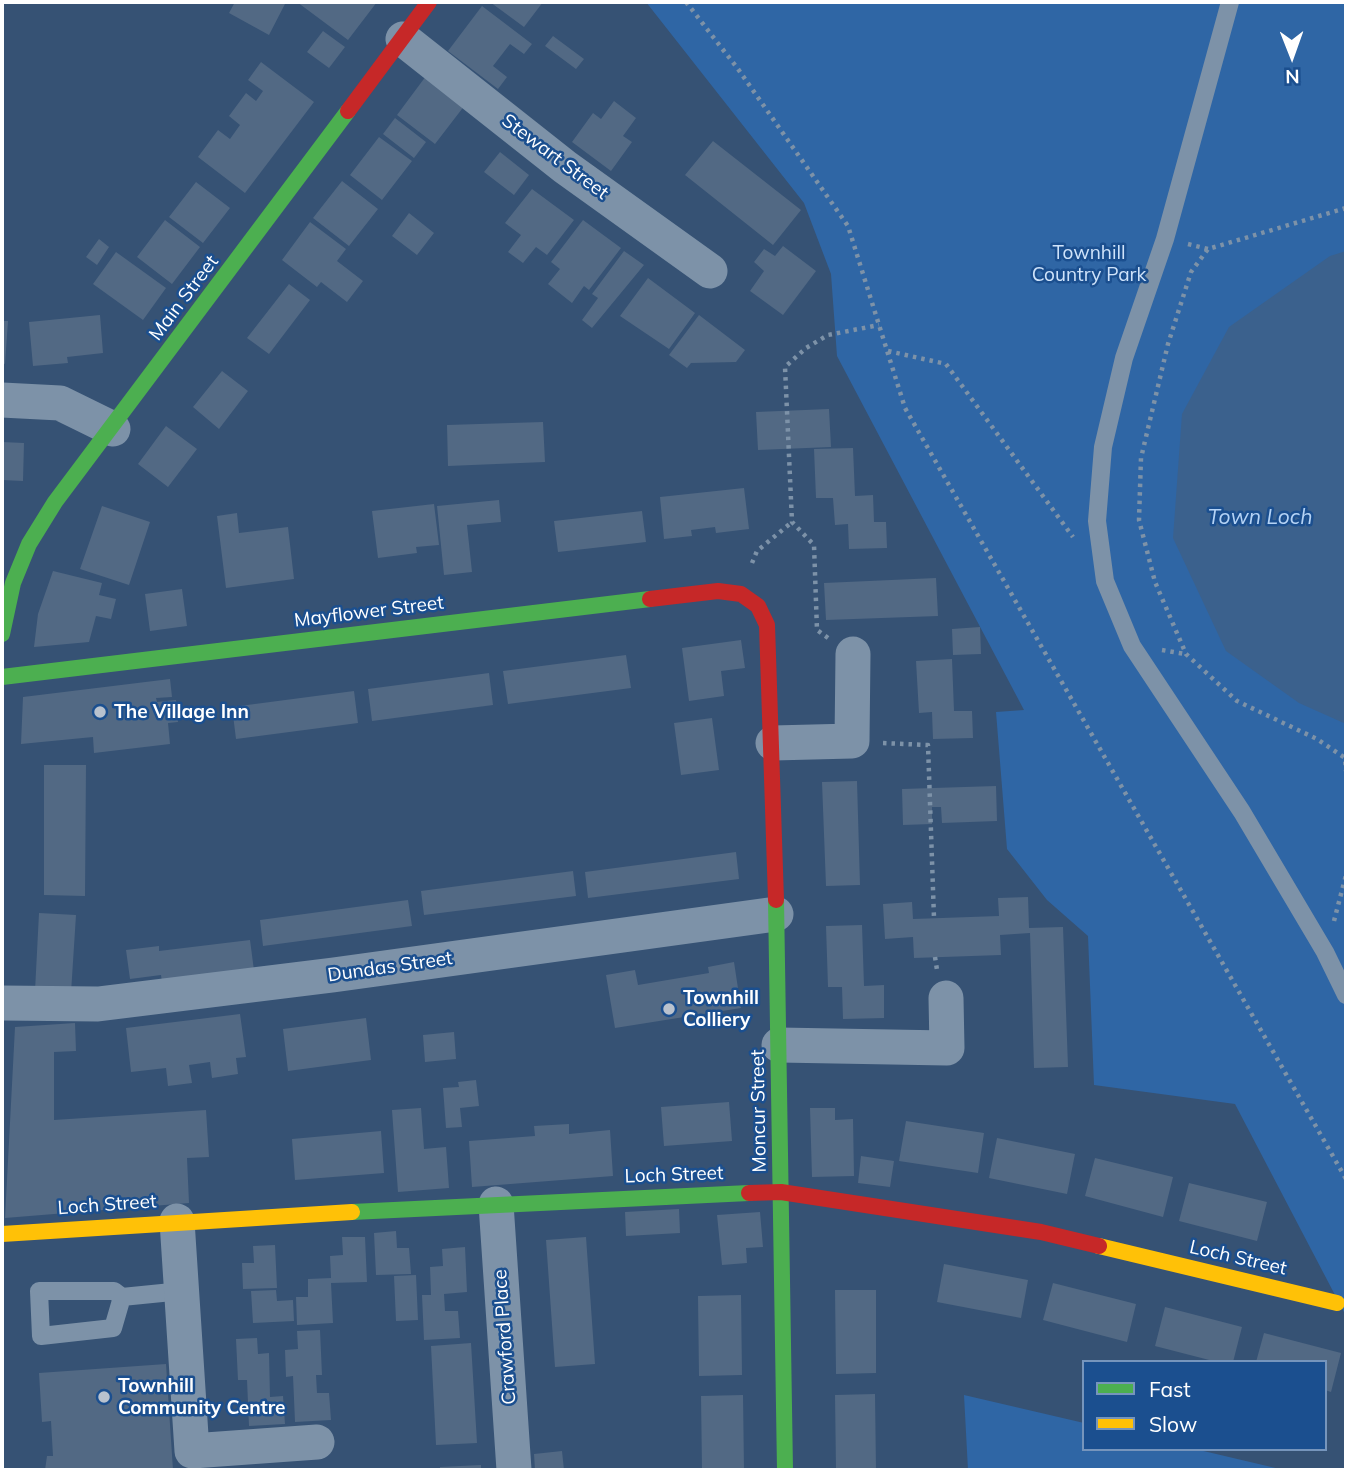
<!DOCTYPE html>
<style>
body{margin:0}
#map{position:relative;width:1348px;height:1472px;overflow:hidden;background:#365274;font-family:Mulish,sans-serif}
canvas{display:block}
.frame{position:absolute;inset:0;border:4px solid #fff;pointer-events:none}
.legend{position:absolute;left:1082px;top:1360px;width:245px;height:91px;box-sizing:border-box;background:#1b4f8f;border:2px solid #7695bc;margin:0;padding:9px 12px;list-style:none;font-size:21px;color:#fff}
.legend li{display:flex;align-items:center;gap:14px;height:35px}
.legend b{width:35px;border:2px solid #7695bc}
.north{position:absolute;left:1257px;top:21px;width:70px;height:70px;-webkit-text-stroke:5px #1b4f8f;paint-order:stroke;rotate:179deg;font-size:19px;font-weight:700;line-height:28px;text-align:center;color:#fff}
.north::after{content:'';display:block;margin:auto;width:24px;height:32px;background:#fff;clip-path:polygon(50% 0,100% 100%,50% 72%,0 100%)}
</style>
<div id="map">
<canvas width="1348" height="1472"></canvas>
<div class="frame"></div>
<ul class="legend">
<li><b style="height:9px;background:#4caf50"></b>Fast</li>
<li><b style="height:9px;background:#ffc107"></b>Slow</li>
</ul>
<div class="north">N</div>
</div>
<script>
const context = document.querySelector('canvas').getContext('2d');
context.lineJoin = 'round';
function fill(path, color) { context.fillStyle = color; context.fill(path, 'evenodd'); }
const toPath = rows => new Path2D(rows.map(r => 'M' + r).join(''));
function trace(path, color, width, dash) { context.strokeStyle = color; context.lineWidth = width; context.lineCap = dash ? 'butt' : 'round'; context.setLineDash(dash || []); context.stroke(path); }
function label(font, color, halo, rows, align = 'center') {
  context.font = font + ' Mulish,sans-serif'; context.lineWidth = 5; context.setLineDash([]); context.textBaseline = 'middle'; context.strokeStyle = halo; context.fillStyle = color; for (const [text, x, y, turn = 0] of rows) {
    context.save(); context.translate(x, y); context.rotate((+turn || 0) * Math.PI / 180); context.textAlign = isNaN(turn) ? turn : align; if (halo) context.strokeText(text, 0, 0); context.fillText(text, 0, 0); context.restore();
  }
}
const green = toPath([
 [646,2,1346,2,1346,1316,1235,1104,1094,1085,1088,936,1047,900,1007,849,996,712,1024,710,837,356,831,274,804,203],
 [964,1395,1084,1423,1084,1449,1195,1449,1284,1470,968,1470]
]);
const water = toPath([
 [1346,251,1346,724,1299,703,1226,651,1173,538,1182,414,1229,327,1330,256]
]);
const building = toPath([
 [235,2,286,2,269,35,229,13],
 [297,2,377,2,348,40],
 [490,2,543,2,524,27],
 [482,6,532,44,524,54,510,44,493,66,507,77,498,89,448,51],
 [323,31,345,47,329,68,307,52],
 [553,36,584,59,576,69,545,46],
 [261,62,314,102,245,193,198,157,218,130,230,139,240,125,229,116,246,93,256,101,263,91,248,80],
 [426,76,465,105,435,144,397,115],
 [614,101,636,118,623,136,632,142,611,171,572,142,593,113,601,119],
 [395,118,426,142,414,158,383,134],
 [379,137,412,161,382,200,350,175],
 [713,141,801,210,773,245,685,175],
 [500,152,529,175,514,195,484,172],
 [342,181,378,209,349,246,313,218],
 [196,182,230,208,203,243,169,217],
 [532,189,574,220,547,255,536,247,523,263,508,252,521,235,505,223],
 [409,213,434,233,417,255,392,236],
 [165,220,200,247,172,284,137,257],
 [583,220,621,248,589,290,584,286,572,303,548,284,560,269,551,262],
 [310,222,346,249,337,261,363,281,347,302,321,282,317,287,282,260],
 [99,239,109,247,97,265,86,257],
 [783,246,816,271,783,315,750,291,764,271,754,262,764,249,775,256],
 [624,251,644,265,592,328,582,320,598,298,592,294],
 [116,252,166,288,143,320,93,284],
 [648,278,695,313,669,349,620,316],
 [289,284,310,300,269,354,247,338],
 [100,315,103,353,67,357,68,363,33,366,29,322],
 [699,315,745,350,736,362,691,363,687,368,669,355],
 [2,321,8,321,5,364,2,363],
 [222,371,248,391,219,429,193,407],
 [829,409,831,447,758,450,756,412],
 [543,422,545,462,448,466,447,425],
 [166,426,197,449,168,487,138,464],
 [2,442,24,443,23,481,2,480],
 [853,448,855,496,873,495,874,522,886,522,887,548,849,549,848,524,835,525,833,498,816,498,814,449],
 [744,488,749,529,716,533,715,527,691,530,692,536,664,539,660,497],
 [499,500,501,522,467,525,472,572,444,575,437,506],
 [434,504,439,545,416,547,417,553,378,558,372,511],
 [102,506,150,522,129,585,80,569],
 [642,511,646,542,558,552,554,521],
 [237,513,239,533,288,527,294,579,226,588,217,516],
 [53,571,102,583,99,595,116,599,111,619,96,616,89,642,34,647,38,614],
 [936,578,938,616,826,620,824,583],
 [182,589,187,626,150,631,145,594],
 [980,627,981,654,953,655,952,629],
 [741,640,745,668,721,671,724,696,689,701,682,648],
 [626,655,631,688,508,704,503,671],
 [952,659,954,711,972,711,973,738,933,739,932,712,919,713,916,661],
 [489,673,493,705,372,721,368,689],
 [170,679,172,697,156,698,157,702,176,700,178,722,168,723,170,744,94,753,93,737,21,744,23,697],
 [354,691,358,723,236,739,232,707],
 [712,718,719,770,681,775,674,723],
 [44,765,86,765,85,896,44,895],
 [857,781,860,885,826,886,822,782],
 [996,786,997,821,942,823,941,807,932,807,932,824,903,825,902,789],
 [736,852,739,879,588,898,585,872],
 [573,871,576,896,424,915,421,891],
 [1028,897,1029,928,1063,927,1068,1067,1034,1068,1030,933,1000,935,1001,955,914,958,913,937,885,939,883,904,912,902,913,919,999,916,998,898],
 [408,900,412,926,263,946,260,920],
 [39,913,76,915,71,993,35,991],
 [862,925,864,986,884,985,884,1018,843,1019,842,987,828,987,826,926],
 [250,940,255,978,163,990,161,975,130,979,126,950,159,946,159,951],
 [734,962,741,1008,615,1028,606,975,635,970,638,985,709,973,708,967],
 [240,1014,246,1057,236,1058,238,1074,212,1078,210,1062,189,1065,192,1083,168,1086,166,1068,131,1072,126,1028],
 [366,1018,371,1060,288,1071,283,1029],
 [75,1023,76,1051,54,1052,54,1120,206,1110,209,1157,187,1158,189,1203,5,1218,15,1027],
 [454,1032,456,1059,425,1062,423,1035],
 [476,1080,479,1106,460,1108,462,1127,446,1128,443,1088,459,1087,458,1082],
 [729,1102,732,1141,664,1146,661,1107],
 [421,1108,424,1149,446,1147,449,1188,398,1192,392,1110],
 [810,1108,835,1108,835,1120,853,1119,854,1176,812,1177],
 [906,1121,984,1133,978,1173,899,1161],
 [569,1124,569,1134,610,1130,613,1176,472,1187,469,1141,535,1136,534,1126],
 [381,1131,384,1173,295,1180,292,1139],
 [997,1138,1075,1154,1067,1194,989,1178],
 [861,1156,894,1161,890,1187,858,1183],
 [1095,1158,1173,1177,1163,1217,1085,1196],
 [1189,1183,1267,1202,1257,1241,1179,1221],
 [679,1209,680,1233,626,1236,625,1212],
 [760,1212,763,1247,746,1248,747,1263,722,1265,717,1215],
 [396,1231,397,1248,409,1248,411,1274,376,1275,374,1233],
 [342,1237,365,1237,367,1282,331,1283,333,1323,297,1325,296,1297,308,1297,308,1279,331,1278,330,1256,343,1255],
 [586,1237,595,1364,555,1367,546,1240],
 [275,1245,277,1288,243,1289,242,1263,254,1263,253,1246],
 [465,1247,467,1292,444,1294,445,1311,458,1311,460,1338,424,1340,422,1295,431,1295,430,1267,443,1266,442,1249],
 [944,1264,1028,1280,1021,1318,937,1302],
 [416,1275,418,1320,396,1321,394,1276],
 [1053,1283,1136,1304,1127,1342,1043,1320],
 [276,1290,277,1301,293,1300,294,1321,253,1323,251,1291],
 [835,1290,876,1290,876,1373,836,1374],
 [741,1295,742,1375,699,1376,698,1296],
 [1165,1307,1242,1327,1233,1362,1217,1362,1155,1346],
 [320,1330,322,1375,316,1375,317,1393,329,1393,331,1420,295,1422,293,1376,286,1377,285,1350,298,1349,297,1331],
 [1264,1333,1341,1353,1331,1392,1325,1390,1325,1362,1256,1362],
 [257,1338,258,1354,269,1353,270,1397,283,1396,285,1424,249,1426,247,1380,238,1380,236,1339],
 [471,1343,477,1443,436,1445,431,1346],
 [166,1364,173,1470,45,1470,47,1456,53,1456,51,1421,42,1422,39,1373],
 [875,1394,876,1470,836,1470,835,1395],
 [743,1395,744,1470,702,1470,701,1396],
 [562,1451,564,1470,535,1470,534,1454],
 [481,1465,481,1470,440,1470,440,1467]
]);
const path = toPath([
 [686,2,738,69,848,226,905,408,1346,1179],
 [1346,208,1208,249,1191,272,1168,344,1141,458,1139,520,1155,582,1186,654,1237,701,1317,739,1345,758,1346,771],
 [1188,244,1208,249],
 [888,351,946,364,1073,537],
 [752,563,757,551,792,522],
 [828,638,817,630,814,545,792,522,785,367,806,348,828,335,879,325],
 [1162,650,1185,654],
 [883,743,928,745,934,918],
 [1334,921,1346,875],
 [935,957,937,970]
]);
const lane = toPath([
 [1230,2,1165,239,1124,358,1103,447,1097,521,1105,581,1132,646,1242,812,1325,952,1346,995],
 [122,1297,114,1291,39,1291,41,1336,113,1328,122,1297,182,1291]
]);
const street = toPath([
 [403,39,565,167,710,271],
 [2,400,60,403,113,429],
 [773,743,852,741,853,654],
 [2,1003,98,1004,333,975,776,914],
 [779,1045,947,1048,946,998],
 [496,1204,514,1470],
 [177,1221,192,1451,317,1442]
]);
const fast = toPath([
 [2,634,13,583,29,544,55,502,348,111],
 [2,677,650,599],
 [776,900,785,1470],
 [352,1212,749,1193]
]);
const slow = toPath([
 [2,1234,352,1212],
 [1099,1246,1337,1303]
]);
const jam = toPath([
 [348,111,429,2],
 [650,599,718,591,741,594,758,606,767,625,776,900],
 [749,1193,781,1192,1041,1232,1099,1246]
]);
const markers = [
 [100,712,7,"#b9c2ce"],
 [669,1009,7,"#b9c2ce"],
 [104,1397,7,"#b9c2ce"]
];
const streetNames = [
 ["Stewart Street",555,157,37],
 ["Main Street",184,298,-53],
 ["Mayflower Street",369,612,-7],
 ["Dundas Street",390,967,-8],
 ["Moncur Street",759,1111,-91],
 ["Loch Street",674,1175,-2],
 ["Loch Street",107,1205,-4],
 ["Loch Street",1238,1258,13],
 ["Crawford Place",505,1337,-94]
];
const parkNames = [
 ["Townhill",1089,253],
 ["Country Park",1089,275]
];
const poiNames = [
 ["The Village Inn",114,712],
 ["Townhill",683,998],
 ["Colliery",683,1020],
 ["Townhill",118,1386],
 ["Community Centre",118,1408]
];
const waterNames = [
 ["Town Loch",1260,518]
];
fill(green, '#2f66a5');
fill(water, '#3b618d');
fill(building, '#526984');
trace(path, '#7d92a8', 4.5, [3.5, 5]);
trace(lane, '#7d92a8', 18);
trace(street, '#7d92a8', 35);
trace(fast, '#4caf50', 16);
trace(slow, '#ffc107', 16);
trace(jam, '#c62828', 16);
for (const [x, y, r, color] of markers) { const dot = new Path2D(); dot.arc(x, y, r, 0, 2 * Math.PI); context.fillStyle = color; context.fill(dot); trace(dot, '#1b4f8f', 2.5); }
label('19px', '#fff', '#1b4f8f', streetNames);
label('19px', '#cfe3fa', '#1b4f8f', parkNames);
label('bold 19px', '#fff', '#1b4f8f', poiNames, 'left');
label('italic 21px', '#b5d3f5', '#1b4f8f', waterNames);
</script>
